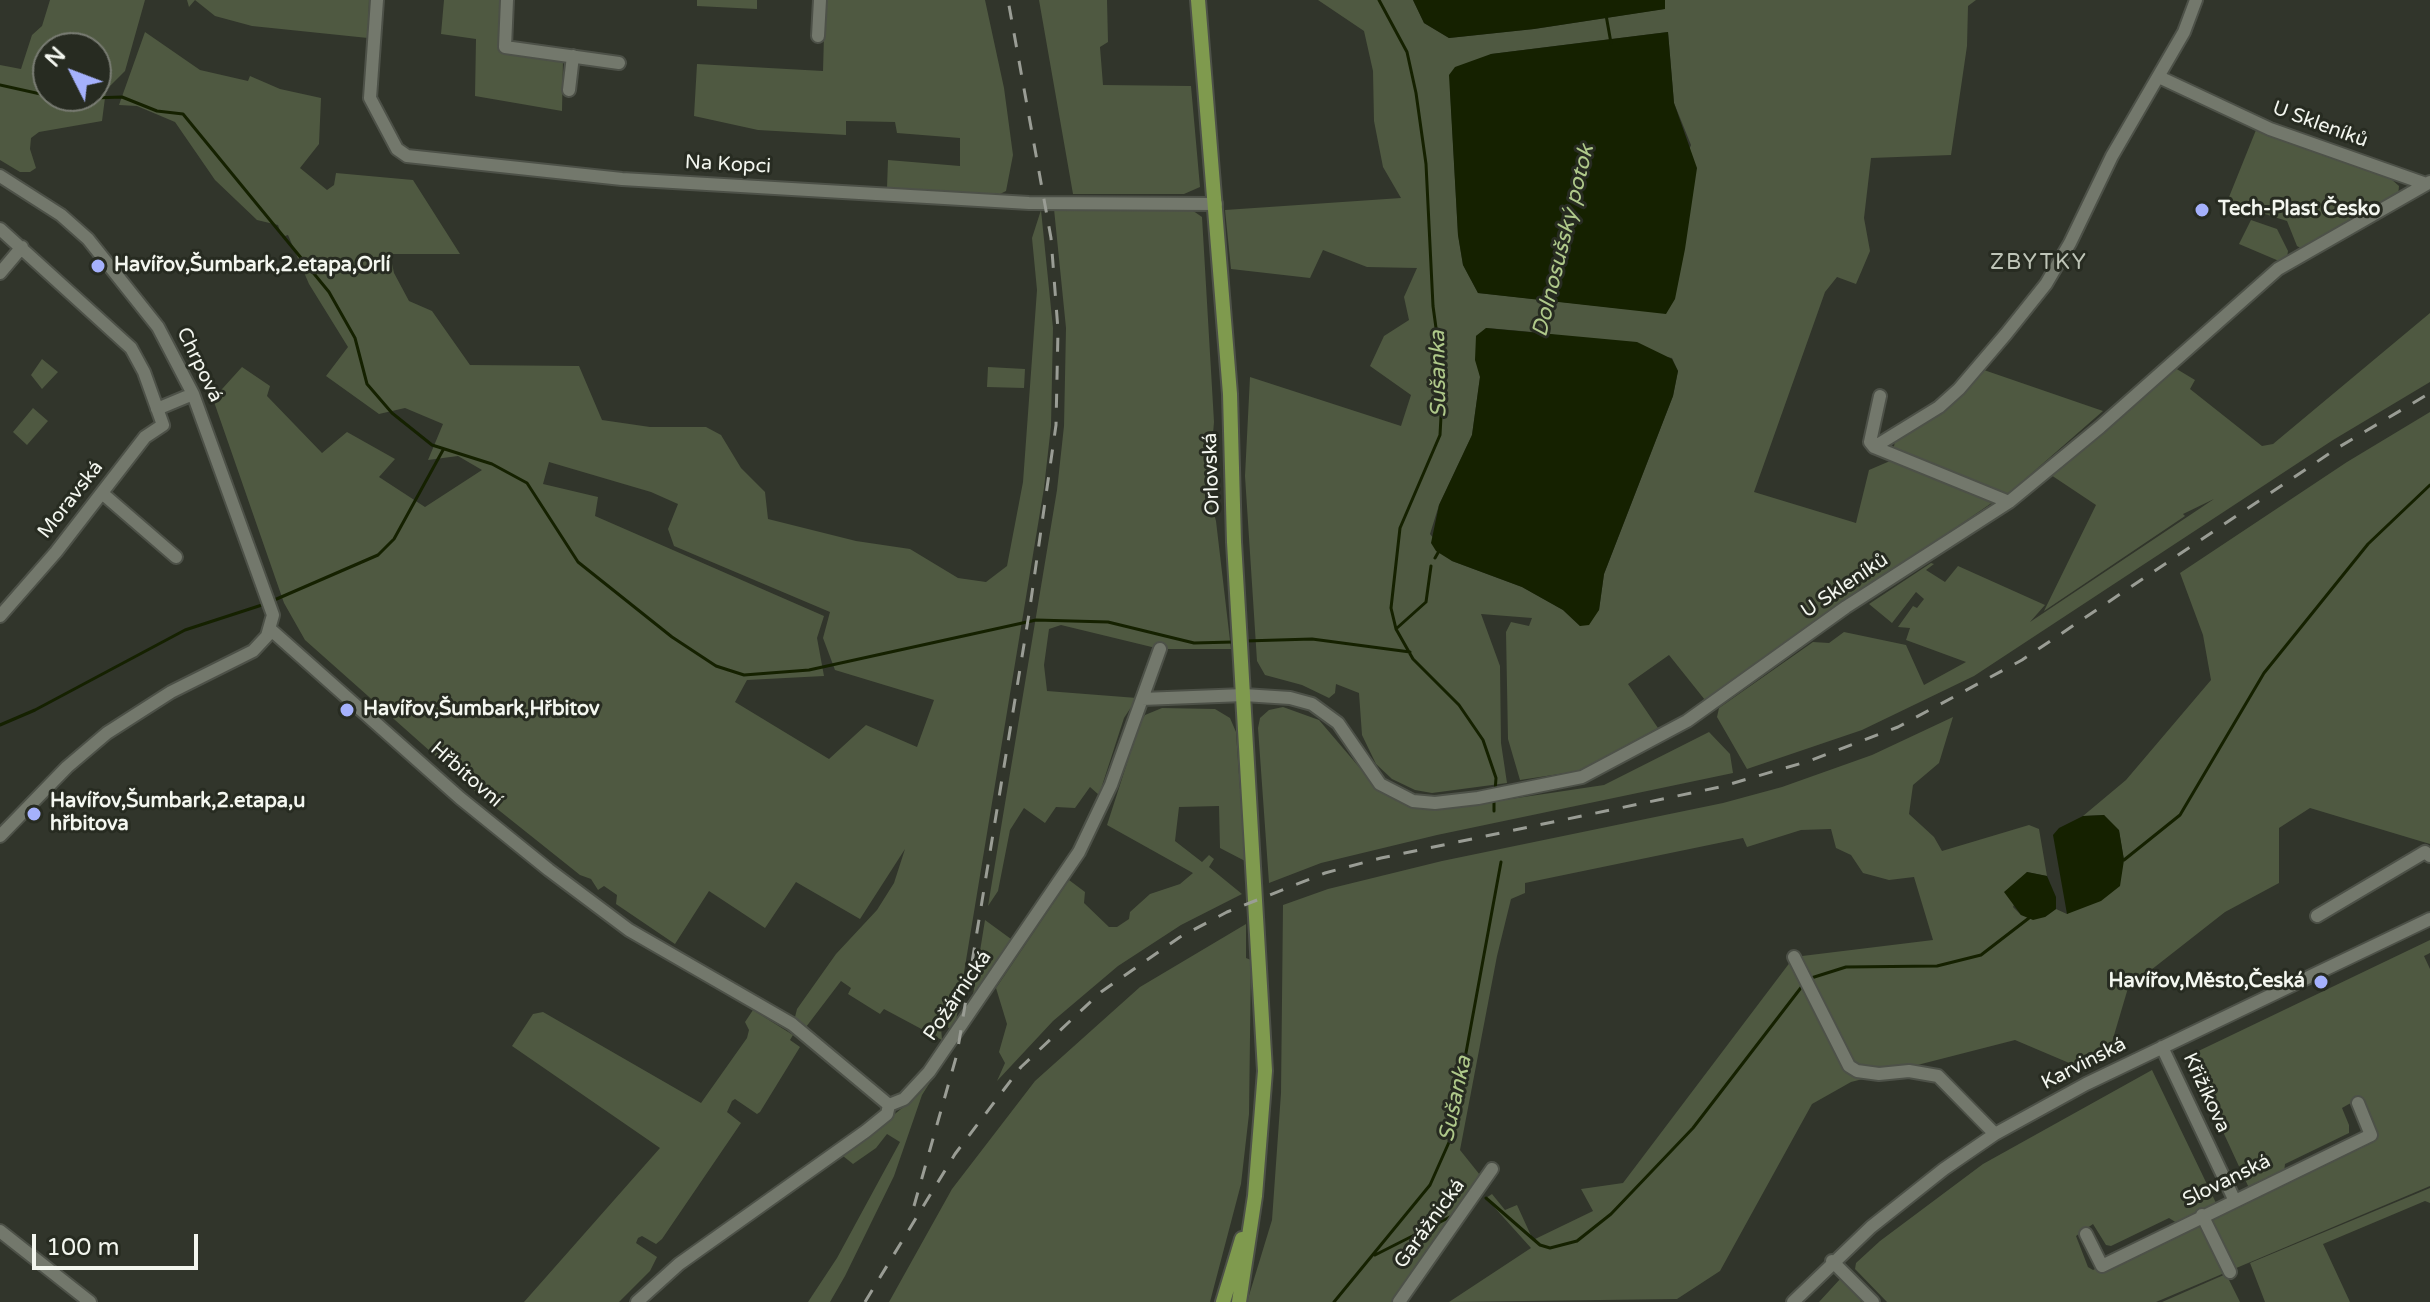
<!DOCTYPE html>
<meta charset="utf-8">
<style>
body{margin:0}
#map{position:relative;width:2430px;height:1302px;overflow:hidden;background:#31352b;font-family:"Varela Round",sans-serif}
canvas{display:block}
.north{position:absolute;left:32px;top:32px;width:80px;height:80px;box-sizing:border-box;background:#272b21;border:2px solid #797c73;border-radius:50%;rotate:312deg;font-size:22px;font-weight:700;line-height:32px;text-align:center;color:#f3f6ef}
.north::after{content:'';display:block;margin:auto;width:28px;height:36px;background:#a5b1fc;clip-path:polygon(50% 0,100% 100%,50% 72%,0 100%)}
.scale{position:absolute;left:32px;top:1234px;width:166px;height:36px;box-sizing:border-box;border:4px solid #f3f6ef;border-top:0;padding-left:10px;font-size:24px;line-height:28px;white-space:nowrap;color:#f3f6ef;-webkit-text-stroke:6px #272b21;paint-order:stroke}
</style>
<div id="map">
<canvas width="2430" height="1302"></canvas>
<div class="north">N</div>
<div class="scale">100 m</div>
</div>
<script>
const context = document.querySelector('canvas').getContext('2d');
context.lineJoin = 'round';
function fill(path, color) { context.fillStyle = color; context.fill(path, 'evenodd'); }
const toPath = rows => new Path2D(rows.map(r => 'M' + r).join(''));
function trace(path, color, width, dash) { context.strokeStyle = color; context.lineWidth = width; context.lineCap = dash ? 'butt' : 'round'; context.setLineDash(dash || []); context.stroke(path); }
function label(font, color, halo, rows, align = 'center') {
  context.font = font + ' "Varela Round",sans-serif'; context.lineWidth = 6; context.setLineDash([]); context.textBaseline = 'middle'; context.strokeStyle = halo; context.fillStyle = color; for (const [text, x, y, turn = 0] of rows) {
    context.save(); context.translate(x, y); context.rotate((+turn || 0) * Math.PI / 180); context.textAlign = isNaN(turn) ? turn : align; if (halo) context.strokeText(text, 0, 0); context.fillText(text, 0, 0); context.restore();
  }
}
const green = toPath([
 [50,0,145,0,125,71,106,90,102,121,39,132,31,138,30,149,36,168,30,172,20,172,0,160,0,65,21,69,32,35,42,26],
 [48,48,96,48,96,96,48,96],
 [187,0,369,0,368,38,252,26,215,16,195,0,189,7],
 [444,0,501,0,499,50,563,60,562,111,475,96,476,39,441,34],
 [697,0,757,0,757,9,697,6],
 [825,0,985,0,1004,88,1013,155,1006,191,1000,194,887,188,888,160,960,166,960,138,897,133,895,122,846,121,846,135,758,130,694,116,697,64,823,71],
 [1039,0,1107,0,1108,42,1100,47,1103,85,1191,86,1200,187,1184,194,1073,194],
 [1318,0,1413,0,1424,23,1449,38,1534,29,1664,9,1665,0,1976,0,1968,6,1967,46,1951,155,1871,158,1864,218,1870,251,1856,284,1837,277,1825,292,1754,492,1856,523,1869,470,1890,461,1996,500,1705,700,1669,655,1628,684,1658,728,1579,771,1520,780,1508,739,1506,632,1511,622,1529,626,1532,618,1481,614,1500,666,1501,743,1507,783,1432,793,1415,790,1392,779,1376,764,1362,735,1359,693,1336,684,1335,693,1329,698,1302,685,1265,675,1257,661,1245,476,1250,377,1401,426,1411,395,1370,366,1384,336,1409,320,1404,297,1417,268,1367,267,1323,250,1310,278,1231,269,1225,210,1401,198,1383,167,1374,121,1373,71,1364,31],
 [1668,32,1674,103,1691,145,1626,309,1478,293,1463,265,1458,235,1450,88,1491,54],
 [1487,328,1544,333,1672,358,1678,371,1673,396,1604,574,1599,610,1580,626,1563,610,1522,587,1452,561,1430,534,1439,505,1472,435,1480,377,1476,336],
 [145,32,200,70,248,81,250,76,280,89,321,98,319,144,300,168,327,190,334,185,336,173,413,180,460,254,390,254,394,273,409,301,432,311,470,365,579,366,602,420,650,427,706,427,721,435,741,468,765,492,768,519,856,541,910,549,958,578,986,582,1007,566,1023,482,1037,290,1032,238,1041,210,1053,328,1051,426,1044,488,955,1027,948,1028,950,1005,941,1027,942,1040,884,1009,880,1014,848,994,851,988,841,981,806,1027,795,1017,797,1009,836,954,877,910,894,883,905,849,860,919,796,882,765,928,709,891,675,944,616,904,617,895,604,886,598,890,591,879,580,875,476,792,305,640,284,603,213,399,242,367,270,386,267,396,322,453,347,432,395,459,379,477,425,507,482,470,458,456,428,460,443,424,405,408,379,414,326,376,348,347,309,284,288,235,282,237,278,225,257,220,215,180,175,122,137,106,119,105],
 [549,462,651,492,678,504,668,529,674,546,830,612,823,638,835,670,934,700,917,747,866,725,829,759,735,702,747,680,824,676,817,638,824,616,595,516,598,497,543,484],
 [2258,125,2390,178,2399,186,2398,196,2302,249,2297,246,2287,221,2227,202],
 [1076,207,1189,208,1202,217,1214,422,1208,492,1216,521,1231,649,1160,649,1061,625,1049,629,1044,665,1047,691,1137,698,1124,718,1099,795,1090,787,1075,808,1056,807,1045,823,1024,808,1010,830,998,891,988,906,1057,490,1064,426,1066,328,1054,209],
 [2251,220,2277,229,2288,251,2287,257,2279,261,2239,244],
 [2430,313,2430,382,2333,440,1974,676,1862,730,1747,769,1717,717,1719,708,1813,642,1829,643,1844,632,1906,645,1924,685,1966,662,1906,640,1910,628,1898,627,1913,606,1917,608,1924,599,1916,592,1892,623,1869,604,1931,563,1934,564,1926,570,1945,582,1958,566,2045,605,2030,622,2214,499,2183,514,2185,516,2044,611,2096,505,2051,475,2175,368,2195,380,2190,389,2262,446,2273,444],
 [42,359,58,372,42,389,31,375],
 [988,367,1025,369,1024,388,987,387],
 [1981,369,2103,411,2008,494,1893,450,1896,438],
 [33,408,48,421,27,445,13,432],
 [2430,412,2430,844,2310,808,2279,828,2279,883,2225,912,2128,988,2112,1042,2081,1068,2015,1040,1851,1082,1812,1104,1720,1271,1677,1299,1449,1302,1531,1248,1486,1198,1492,1194,1505,1210,1517,1205,1533,1240,1593,1211,1581,1189,1623,1183,1794,957,1933,940,1914,877,1889,880,1863,873,1851,855,1836,848,1831,829,1801,830,1747,847,1743,838,1525,883,1525,893,1511,899,1497,956,1460,1150,1480,1175,1468,1196,1395,1302,1247,1302,1272,1220,1281,1093,1283,905,1328,889,1442,861,1723,803,1782,787,1872,755,1953,717,1939,763,1913,785,1909,814,1934,837,1942,851,2029,825,2039,829,2047,876,2027,872,2013,907,2021,915,2045,917,2056,909,2067,914,2124,860,2119,831,2104,815,2083,816,2126,780,2211,680,2203,635,2180,573,2347,462],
 [1283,707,1319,720,1377,788,1403,804,1421,809,1437,810,1604,785,1709,732,1730,754,1733,773,1437,835,1321,863,1269,883,1258,728,1260,718,1269,710],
 [1162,708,1215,709,1230,718,1236,732,1245,861,1220,848,1219,806,1179,807,1175,841,1202,862,1209,855,1214,859,1209,867,1242,894,1181,925,1118,966,1053,1021,997,1081,1005,1063,999,1052,1007,1024,996,988,1069,880,1085,892,1084,903,1109,927,1117,927,1129,919,1130,912,1150,894,1180,884,1193,873,1107,825,1140,723,1145,715],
 [985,920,1011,939,972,1001],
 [1246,924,1246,958,1251,960,1249,1114,1241,1184,1210,1302,889,1302,952,1189,1035,1081,1140,987],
 [2430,940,2430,953,2424,956,2430,969,2430,1186,2156,1302,1887,1302,1855,1269,1856,1263,1880,1241,1983,1164,2152,1070,2216,1203,2177,1223,2169,1218,2111,1246,2106,1245,2093,1224,2076,1236,2088,1267,2093,1270,2377,1135,2363,1099,2349,1104,2342,1108,2349,1125,2349,1133,2285,1164,2284,1172,2249,1188,2188,1056],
 [753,1010,793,1035,790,1040,800,1047,760,1112,757,1114,735,1099,732,1101,727,1112,741,1123,662,1239,656,1244,642,1236,638,1238,636,1243,657,1257,650,1271,619,1302,524,1302,660,1148,512,1046,533,1014,543,1012,701,1103,747,1038,749,1030,745,1022],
 [934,1076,922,1095,894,1176,845,1276,830,1302,808,1302,837,1258,900,1142,887,1134,876,1148,853,1164,843,1156,917,1096],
 [2430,1188,2430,1203,2425,1201,2323,1244,2350,1302,2265,1302,2250,1263],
 [2226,1274,2240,1302,2162,1302],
 [1841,1278,1858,1292,1861,1302,1819,1302]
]);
const water = toPath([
 [1413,0,1665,0,1665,9,1534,29,1449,38,1424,23],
 [1668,32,1674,103,1697,168,1685,249,1675,299,1666,314,1478,293,1463,265,1458,235,1449,75,1455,67,1491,54],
 [1486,328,1637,342,1672,359,1678,371,1673,396,1604,574,1599,610,1589,625,1580,626,1563,610,1522,587,1452,561,1436,551,1431,543,1439,505,1472,435,1480,377,1475,360,1476,336],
 [2104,815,2119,830,2124,860,2120,886,2101,901,2067,914,2053,835,2059,828,2083,816],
 [2027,872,2047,876,2056,897,2056,909,2045,917,2033,920,2021,915,2004,892]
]);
const stream = toPath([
 [1379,0,1407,52,1416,93,1426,164,1433,306,1443,379,1440,435,1400,528,1391,608,1396,629,1413,659,1459,705,1483,740,1496,778,1495,792],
 [1606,15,1611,43],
 [0,85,63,99,122,97,157,111,183,114,329,292,355,338,367,384,392,413,432,445,492,464,527,483,578,562,672,637,716,666,744,675,809,670,1036,620,1108,622,1194,643,1233,642],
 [1543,335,1552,300],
 [1435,558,1439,551],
 [272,601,378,555,394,539,443,450],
 [1397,628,1426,602,1431,566],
 [1245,641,1312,639,1410,652],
 [0,725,35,710,185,630,265,604],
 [1494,811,1494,800],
 [2124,860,2180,815,2264,673,2368,544,2430,485],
 [1808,979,1846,967,1937,966,1981,955,2029,918],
 [1486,1198,1540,1245,1550,1248,1577,1241,1611,1214,1693,1128,1803,985],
 [1375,1255,1454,1215],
 [1334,1302,1430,1185,1450,1140,1501,862]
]);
const minor = toPath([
 [377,0,370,98,397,149,407,156,622,179,1029,203,1216,204],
 [507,0,505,47,619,63],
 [818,36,820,0],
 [2159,77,2270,129,2426,184],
 [569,90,573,56],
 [0,176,61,215,88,239,158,327,193,394,273,615,267,636,253,651,171,692,107,733,67,767,0,836],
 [0,229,131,348,144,372,163,425,145,437,56,552,0,616],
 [0,273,22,247],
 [1880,396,1870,442,1874,447,1939,407,1959,389,2006,334,2046,284,2070,243,2112,156,2184,32,2196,0],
 [157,409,193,394],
 [1874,447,2009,502],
 [102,493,176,557],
 [270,629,460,798,549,870,629,930,792,1024,889,1105],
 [1142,699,1244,695,1290,698,1312,704,1338,723,1380,784,1413,801,1435,803,1478,798,1582,777,1687,721,1846,607,2009,502,2100,427,2278,269,2430,182],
 [2317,916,2425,852,2430,856],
 [1794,957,1849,1066,1857,1071,1879,1074,1909,1071,1938,1076,1995,1134],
 [2162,1047,2234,1199],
 [889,1105,904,1099,929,1072,1079,852,1111,785,1160,649],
 [2202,1215,2230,1272],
 [0,1231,90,1302],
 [2086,1234,2102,1266,2371,1135,2358,1103],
 [1832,1261,1873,1302],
 [637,1302,679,1264,866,1131,887,1114,889,1105],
 [1399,1302,1492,1169],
 [1793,1302,1871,1227,1944,1169,1995,1134,2086,1084,2430,919]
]);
const major = toPath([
 [1198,0,1230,394,1234,542,1265,1071,1255,1196,1239,1302],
 [1223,1302,1242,1239]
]);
const rail = toPath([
 [914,1206,957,1054,1029,614,1056,425,1058,330,1051,238,1008,0],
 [865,1302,955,1154,1021,1067,1101,992,1180,937,1227,912,1325,873,1381,858,1720,787,1809,761,1898,727,2022,660,2339,447,2430,393]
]);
const markers = [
 [2202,210,8,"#a5b1fc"],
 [98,266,8,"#a5b1fc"],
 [347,710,8,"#a5b1fc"],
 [34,814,8,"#a5b1fc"],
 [2321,982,8,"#a5b1fc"]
];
const streetNames = [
 ["U Skleníků",2320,125,20],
 ["Na Kopci",728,165,3],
 ["Chrpová",199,365,64],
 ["Orlovská",1212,474,-92],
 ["Moravská",71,500,-52],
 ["U Skleníků",1845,586,-34],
 ["Hřbitovní",466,775,41],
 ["Požárnická",958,996,-56],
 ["Karvinská",2084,1064,-27],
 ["Křižíkova",2206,1093,65],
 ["Slovanská",2227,1181,-26],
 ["Garážnická",1430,1224,-54]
];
const poiNames = [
 ["Tech-Plast Česko",2218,210],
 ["Havířov,Šumbark,2.etapa,Orlí",114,266],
 ["Havířov,Šumbark,Hřbitov",363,710],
 ["Havířov,Šumbark,2.etapa,u",50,802],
 ["hřbitova",50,825],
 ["Havířov,Město,Česká",2305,982,"right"]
];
const waterNames = [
 ["Dolnosušský potok",1564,241,-76],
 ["Sušanka",1439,374,-91],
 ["Sušanka",1456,1099,-78]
];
const neighbourhoodNames = [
 ["ZBYTKY",2039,263]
];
fill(green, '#4f5941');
fill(water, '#152100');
trace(stream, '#152100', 3);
trace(minor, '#4d5148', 16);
trace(major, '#4d5148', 18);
trace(minor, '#73786c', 12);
trace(major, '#7f9a4e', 14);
trace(rail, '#9a9d95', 3, [14, 14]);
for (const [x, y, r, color] of markers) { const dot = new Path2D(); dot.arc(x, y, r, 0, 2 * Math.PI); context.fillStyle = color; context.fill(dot); trace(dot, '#272b21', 3); }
label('20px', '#f3f6ef', '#272b21', streetNames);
label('bold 20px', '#f3f6ef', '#272b21', poiNames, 'left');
label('italic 22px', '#afc98a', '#272b21', waterNames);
context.letterSpacing = '2px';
label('22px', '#bec4b7', '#272b21', neighbourhoodNames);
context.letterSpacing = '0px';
</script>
